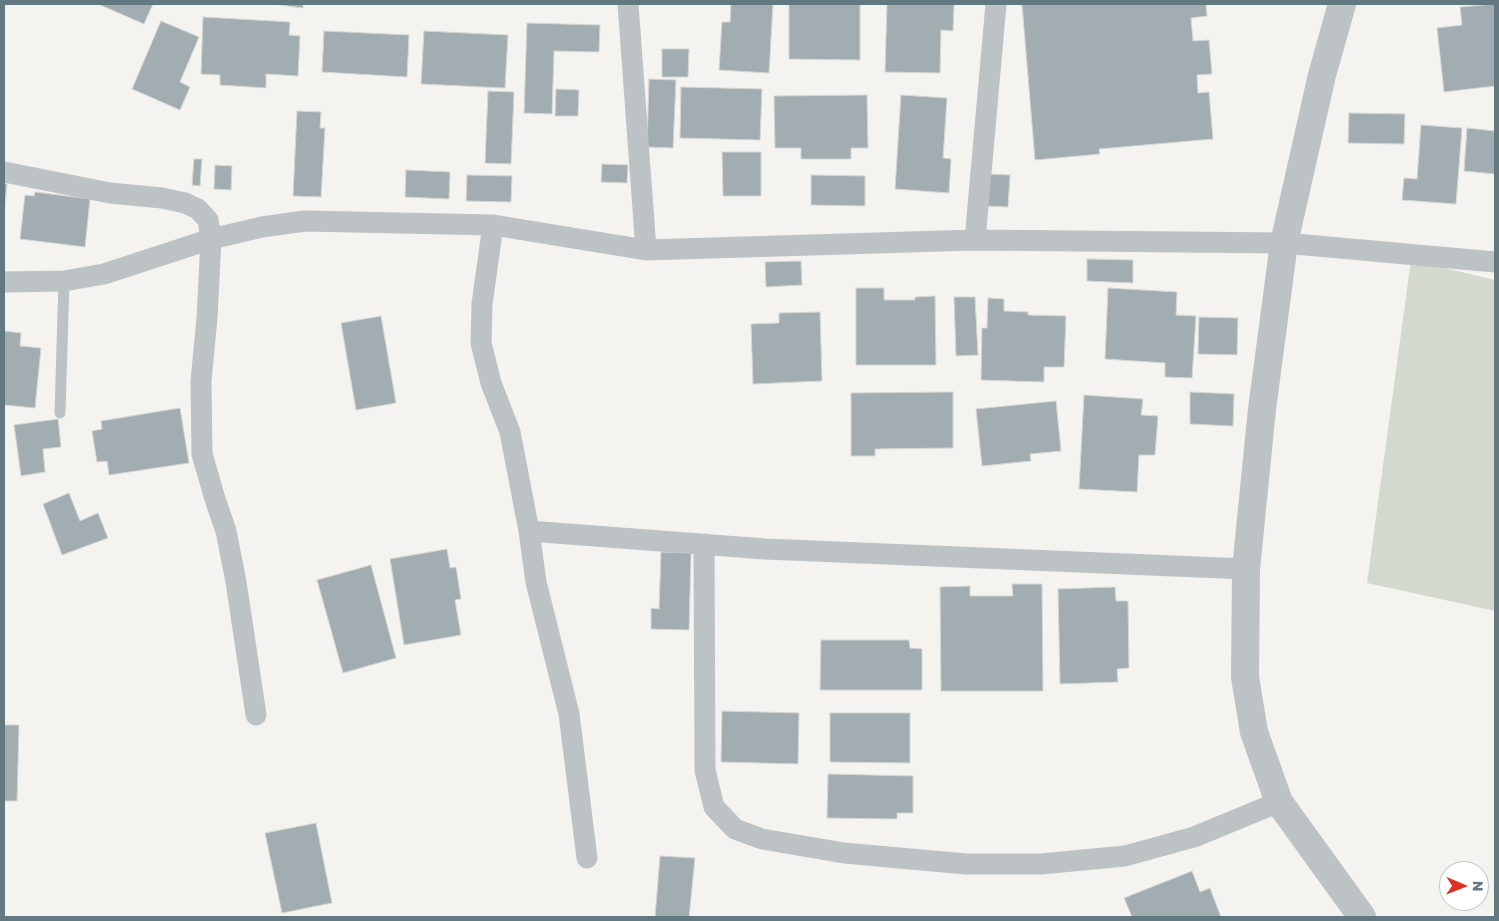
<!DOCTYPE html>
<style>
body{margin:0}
#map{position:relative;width:1499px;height:921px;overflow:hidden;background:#f4f3f0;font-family:"Golos Text",sans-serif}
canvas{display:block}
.frame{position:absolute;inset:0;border:5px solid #637981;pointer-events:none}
.north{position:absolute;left:1439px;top:861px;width:50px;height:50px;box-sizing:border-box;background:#fff;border:1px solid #c1c9cd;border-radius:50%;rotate:91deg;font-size:14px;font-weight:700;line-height:20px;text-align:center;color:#637981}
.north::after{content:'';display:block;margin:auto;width:18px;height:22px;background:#df3025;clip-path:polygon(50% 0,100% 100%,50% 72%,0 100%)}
</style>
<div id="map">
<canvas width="1499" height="921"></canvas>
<div class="frame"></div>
<div class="north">N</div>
</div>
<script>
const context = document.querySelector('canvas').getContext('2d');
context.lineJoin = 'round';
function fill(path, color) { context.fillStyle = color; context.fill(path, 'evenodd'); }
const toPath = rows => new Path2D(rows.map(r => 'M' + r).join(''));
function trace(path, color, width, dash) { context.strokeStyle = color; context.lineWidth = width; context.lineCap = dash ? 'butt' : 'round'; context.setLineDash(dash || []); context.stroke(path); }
const green = toPath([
 [1411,260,1495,280,1495,611,1367,583]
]);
const building = toPath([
 [98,4,153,4,144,24,98,4],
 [273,4,303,4,303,8,273,4],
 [731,4,773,4,769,73,719,70,722,22,730,22,731,4],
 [789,4,860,4,860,60,789,59,789,4],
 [887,4,954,4,953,31,941,30,940,73,885,72,887,4],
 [1022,4,1206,4,1207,16,1191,18,1193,41,1209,40,1212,74,1197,75,1198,93,1209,92,1213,139,1099,149,1100,154,1035,160,1022,4],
 [1495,4,1495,86,1444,92,1437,28,1462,25,1460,7,1495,4],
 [203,17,290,22,289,35,300,36,298,76,266,74,266,88,220,85,220,75,201,74,203,17],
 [161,21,199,37,180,82,190,87,180,110,132,89,161,21],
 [527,23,600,25,599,52,554,51,552,114,524,113,527,23],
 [324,31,409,35,407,77,322,72,324,31],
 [424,31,508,35,505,88,421,84,424,31],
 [662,49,689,49,688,77,662,77,662,49],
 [649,79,676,80,673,148,647,147,649,79],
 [681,87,762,89,760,140,680,138,681,87],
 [556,89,579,90,578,116,555,116,556,89],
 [488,91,514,92,511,164,485,163,488,91],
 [867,95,868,148,851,148,851,159,801,159,801,148,775,148,774,96,867,95],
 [901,95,947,98,943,158,951,159,949,193,895,189,901,95],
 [297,111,321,112,320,128,325,128,321,197,293,196,297,111],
 [1349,113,1405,114,1404,144,1348,143,1349,113],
 [1421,125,1462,128,1456,204,1402,200,1404,178,1417,179,1421,125],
 [1467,128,1495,131,1495,174,1464,171,1467,128],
 [722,152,761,152,761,196,723,196,722,152],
 [194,159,202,159,200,186,192,185,194,159],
 [602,164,628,165,627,183,601,182,602,164],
 [215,165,232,166,231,190,214,189,215,165],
 [406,170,450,172,449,199,405,197,406,170],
 [988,174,1010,175,1008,207,987,206,988,174],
 [467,175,512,176,511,202,466,201,467,175],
 [811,175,865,176,865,206,811,205,811,175],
 [4,184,7,184,4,217,4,184],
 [35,192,90,199,85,247,20,239,25,195,34,196,35,192],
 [1087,259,1133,260,1133,283,1087,281,1087,259],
 [801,261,802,285,766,287,765,262,801,261],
 [856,288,884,288,884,300,915,300,915,297,935,296,936,365,856,365,856,288],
 [1108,288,1177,292,1176,315,1196,316,1192,378,1165,377,1165,363,1105,359,1108,288],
 [954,297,975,297,978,355,956,356,954,297],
 [988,298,1004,299,1004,311,1028,312,1028,315,1066,316,1064,367,1044,367,1044,382,981,380,982,328,987,328,988,298],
 [820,312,822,381,753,384,751,324,779,323,779,313,820,312],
 [381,316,396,403,356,410,341,323,381,316],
 [1199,317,1238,318,1237,355,1198,354,1199,317],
 [4,331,21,333,20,346,41,348,35,408,4,405,4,331],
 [953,392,953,448,875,449,875,456,851,456,851,393,953,392],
 [1190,392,1234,394,1233,426,1190,424,1190,392],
 [1084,395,1143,399,1141,415,1158,416,1155,455,1139,455,1137,492,1079,489,1084,395],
 [1056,401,1061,451,1030,454,1031,461,982,466,976,409,1056,401],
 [180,408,189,463,109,475,107,461,97,462,92,431,102,429,101,421,180,408],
 [58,419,61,447,43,449,45,472,21,476,14,425,58,419],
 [69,493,80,521,98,513,108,538,62,555,43,504,69,493],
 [447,549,450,568,456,567,461,599,455,600,461,635,404,645,390,559,447,549],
 [661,552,691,553,689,630,651,629,651,608,659,609,661,552],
 [371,565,396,658,343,673,317,580,371,565],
 [1012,584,1042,584,1043,691,941,691,940,587,970,586,970,596,1013,596,1012,584],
 [1115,587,1116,601,1128,601,1129,668,1117,669,1118,682,1060,684,1058,589,1115,587],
 [821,640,909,640,910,648,922,649,922,690,820,690,821,640],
 [722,711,799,713,798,764,721,762,722,711],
 [830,713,910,713,910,763,830,762,830,713],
 [4,725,19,725,17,801,4,801,4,725],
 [828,774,913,776,913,813,897,813,897,819,827,818,828,774],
 [316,823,332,903,282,913,265,833,316,823],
 [660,856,695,858,689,917,655,917,660,856],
 [1192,871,1200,892,1210,888,1221,917,1132,917,1124,898,1192,871]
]);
const service = toPath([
 [60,413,64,281]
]);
const minor = toPath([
 [628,4,646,250],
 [4,172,110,193,162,198,185,203,198,209,208,220,211,239,207,318,201,381,202,454,215,499,226,531,236,582,256,715],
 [493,225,482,304,481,343,491,383,510,432,529,531,536,582,569,714,587,858],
 [975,240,996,4],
 [4,282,64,281,104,274,211,239,262,227,305,221,493,225,646,250,975,240,1284,243,1495,262],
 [529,531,765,549,1246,569],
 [704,544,705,770,714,807,735,829,762,839,844,853,966,864,1041,864,1125,856,1194,837,1279,802]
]);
const tertiary = toPath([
 [1342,4,1322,75,1284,243,1262,409,1246,569,1245,677,1254,732,1279,802,1362,917]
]);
fill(green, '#d4d9cf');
fill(building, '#a1adb0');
trace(building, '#d5d5d3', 1);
trace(service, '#bdc2c4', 11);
trace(minor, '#bdc2c4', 21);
trace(tertiary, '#bdc2c4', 28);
</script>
